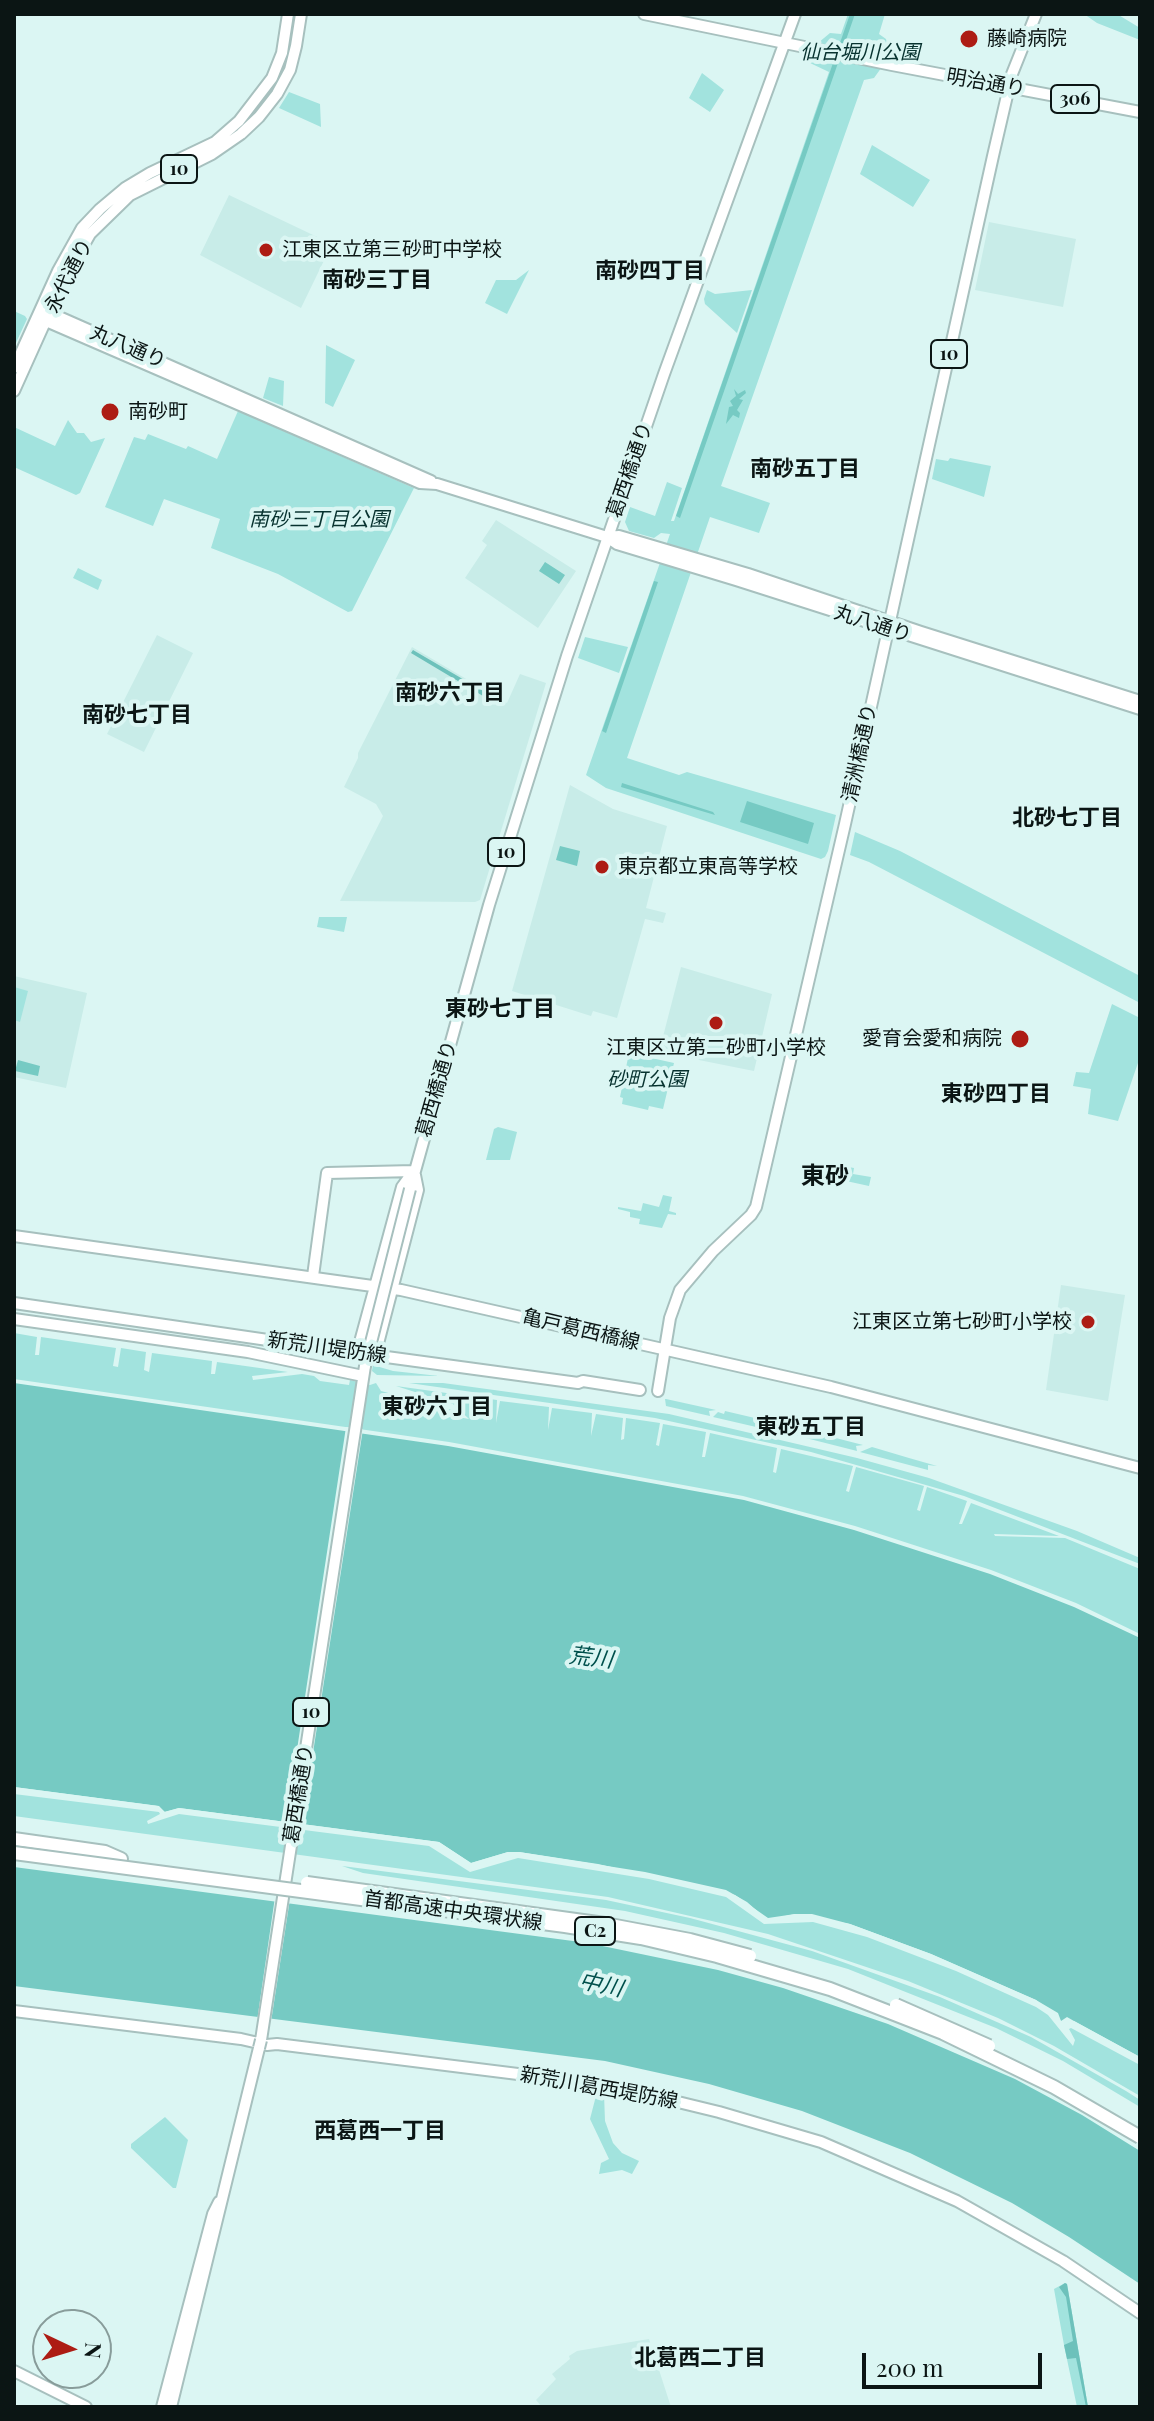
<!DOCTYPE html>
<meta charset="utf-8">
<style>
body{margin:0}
#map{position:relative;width:1154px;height:2421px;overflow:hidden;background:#dbf6f3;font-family:"Playfair Display",serif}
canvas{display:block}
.frame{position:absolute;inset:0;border:16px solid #0b1514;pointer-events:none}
.north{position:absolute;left:32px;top:2309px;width:80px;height:80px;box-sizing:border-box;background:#dbf6f3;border:2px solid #889c9a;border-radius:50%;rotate:94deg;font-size:22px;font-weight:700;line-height:32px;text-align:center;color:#0b1514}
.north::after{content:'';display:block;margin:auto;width:28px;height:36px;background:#ad1c14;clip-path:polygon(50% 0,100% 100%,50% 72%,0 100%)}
.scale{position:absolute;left:862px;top:2353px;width:180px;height:36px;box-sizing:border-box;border:4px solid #0b1514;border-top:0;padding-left:10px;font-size:24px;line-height:28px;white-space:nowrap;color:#0b1514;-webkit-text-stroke:6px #dbf6f3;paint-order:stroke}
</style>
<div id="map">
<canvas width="1154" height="2421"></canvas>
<div class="frame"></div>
<div class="north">N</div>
<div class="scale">200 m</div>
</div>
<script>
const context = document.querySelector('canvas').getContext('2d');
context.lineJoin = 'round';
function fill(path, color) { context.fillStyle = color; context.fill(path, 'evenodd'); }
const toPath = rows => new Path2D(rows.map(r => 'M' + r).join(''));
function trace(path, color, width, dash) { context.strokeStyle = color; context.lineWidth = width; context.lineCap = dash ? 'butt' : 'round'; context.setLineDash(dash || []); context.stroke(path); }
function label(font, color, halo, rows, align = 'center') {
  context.font = font + ' "Playfair Display","Noto Sans JP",serif'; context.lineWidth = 8; context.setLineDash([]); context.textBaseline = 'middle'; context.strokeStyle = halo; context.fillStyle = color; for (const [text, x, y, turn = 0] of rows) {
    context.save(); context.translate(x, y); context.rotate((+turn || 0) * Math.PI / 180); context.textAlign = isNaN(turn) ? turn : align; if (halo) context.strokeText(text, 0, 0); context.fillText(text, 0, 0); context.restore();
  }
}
const built = toPath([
 [229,195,332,244,301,308,200,255],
 [989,222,1076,239,1063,307,975,290],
 [496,520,576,571,538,628,465,578,487,545,482,541],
 [157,635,193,653,144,752,107,734],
 [412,647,507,703,520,674,546,683,480,900,475,902,340,901,383,816,376,804,344,787,358,758,358,753],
 [570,785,613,809,667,826,646,908,666,913,663,923,645,919,617,1018,593,1011,591,1016,512,991],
 [681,967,772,994,754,1071,659,1052],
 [14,976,87,993,66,1088,14,1077],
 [1061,1285,1125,1295,1108,1401,1046,1390],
 [649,2339,671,2407,542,2407,536,2400,556,2379,552,2374,570,2359,569,2356,577,2351]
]);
const green = toPath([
 [848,14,885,14,879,34,886,39,888,48,884,64,874,78,864,80,721,486,770,503,759,533,710,517,627,758,679,775,687,772,836,815,828,851,825,857,821,859,606,788,586,775,670,534,661,533,654,538,629,531,625,522,630,507,655,516,667,482,682,488,671,521,674,521,829,72,810,63,818,43,830,33,841,34],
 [1084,14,1117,14,1140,28,1140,40,1097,23],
 [702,73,724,90,710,112,689,98],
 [289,92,320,104,321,127,279,108],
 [872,145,930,180,913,207,860,174],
 [529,270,507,314,485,303,496,280,516,280],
 [707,290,715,294,752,290,737,333,705,304,704,299],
 [14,311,25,316,27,319,14,347],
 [326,345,355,360,333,407,325,403],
 [269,377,284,381,283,406,263,398],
 [238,411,414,488,352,611,348,612,278,574,211,548,220,519,164,499,153,526,105,507,134,437,145,440,148,434,186,449,188,446,217,459],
 [68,420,77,433,84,433,91,442,105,438,80,493,76,495,14,467,14,427,55,446],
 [950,458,991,466,984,497,932,479,936,459,948,461],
 [78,568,102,580,98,590,73,578],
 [585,637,628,647,619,673,578,658],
 [855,832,900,851,1140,976,1140,1003,869,862,850,855],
 [319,917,347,917,344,932,317,927],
 [14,987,28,991,20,1022,14,1020],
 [1112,1004,1140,1018,1140,1057,1118,1121,1088,1114,1091,1089,1073,1086,1076,1072,1089,1073],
 [629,1053,674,1063,663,1109,649,1106,648,1110,622,1104,623,1098,620,1097],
 [498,1127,517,1132,510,1160,486,1160,494,1129],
 [842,1166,854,1168,853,1174,871,1177,869,1186,837,1179],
 [663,1195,672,1197,669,1211,676,1213,676,1215,668,1214,662,1228,639,1224,640,1219,630,1217,630,1212,618,1209,618,1207,641,1211,643,1203,659,1207],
 [14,1333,37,1337,35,1355,39,1355,41,1337,116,1348,113,1366,118,1367,121,1348,146,1352,144,1370,149,1372,152,1353,212,1361,211,1374,215,1374,217,1362,288,1372,252,1376,253,1380,302,1374,314,1376,320,1381,349,1385,350,1380,370,1385,376,1383,381,1391,452,1410,458,1417,469,1419,453,1404,396,1386,497,1400,496,1423,500,1401,549,1407,548,1430,552,1408,592,1413,591,1436,596,1414,623,1418,621,1440,624,1439,626,1418,660,1423,656,1445,659,1446,663,1424,706,1432,702,1457,705,1457,710,1433,777,1448,773,1472,776,1473,781,1449,853,1466,846,1491,849,1492,856,1467,924,1486,917,1510,920,1511,927,1487,967,1501,959,1524,962,1524,971,1503,1059,1536,994,1534,995,1536,1065,1538,1140,1569,1140,1634,1076,1603,991,1570,855,1526,743,1496,449,1442,14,1379],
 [373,1365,393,1371,439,1376,377,1375,372,1371],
 [409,1383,443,1383,669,1414,857,1458,929,1478,1077,1531,1140,1558,1140,1564,964,1496,811,1452,655,1418],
 [665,1399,666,1399,716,1410,709,1411,710,1416,666,1406],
 [725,1411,789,1426,781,1428,782,1433,713,1417,718,1412,724,1414],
 [797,1428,863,1445,856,1446,857,1451,786,1433,790,1429,796,1431],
 [872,1447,909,1458,937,1466,928,1465,928,1470,860,1452],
 [14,1794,159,1812,160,1814,147,1821,148,1824,179,1814,429,1846,470,1872,518,1858,649,1879,726,1897,764,1924,813,1922,867,1937,956,1971,1036,2007,1048,2015,1073,2046,1075,2040,1069,2029,1071,2028,1140,2065,1140,2096,1054,2046,998,2018,908,1981,768,1934,608,1897,14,1816],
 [342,1866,606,1900,690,1918,812,1951,940,1997,1031,2037,1126,2091,1140,2100,1140,2107,1063,2061,996,2028,848,1969,724,1933,625,1911,363,1873],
 [597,2092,604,2094,605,2121,613,2143,622,2153,639,2161,632,2174,622,2170,599,2174,601,2163,609,2159,590,2119],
 [165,2117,188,2140,176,2188,173,2188,131,2148,131,2144],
 [1065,2283,1067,2284,1088,2407,1077,2407,1064,2345,1054,2289]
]);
const forest = toPath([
 [413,650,485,692,483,696,411,653],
 [1065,2283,1067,2284,1088,2407,1086,2407,1076,2358,1067,2359,1064,2345,1073,2341,1066,2297,1059,2287]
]);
const water = toPath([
 [850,14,855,14,680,518,676,516],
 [734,389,738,394,745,390,746,393,739,399,743,400,737,410,740,413,739,418,733,415,726,424,729,407,733,406,730,401,736,396],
 [545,562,565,575,559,584,539,571],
 [654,581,658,582,606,733,602,731],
 [622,783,713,812,715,815,621,787],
 [747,801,814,823,808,844,740,822],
 [560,846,580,851,577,866,556,860],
 [18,1060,40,1066,38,1076,15,1071],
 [14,1383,448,1446,744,1500,854,1530,990,1574,1074,1607,1140,1638,1140,2057,1074,2021,1061,2021,1036,2000,931,1954,850,1924,795,1914,768,1918,735,1895,598,1864,519,1852,508,1852,471,1863,439,1842,179,1808,164,1812,158,1806,14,1787],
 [14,1867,588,1943,718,1970,783,1988,888,2024,1015,2079,1082,2115,1140,2151,1140,2284,1069,2237,1012,2203,910,2153,802,2111,709,2084,605,2061,14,1986]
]);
const pier = toPath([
 [346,1427,363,1429,302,1824,439,1842,471,1863,508,1852,519,1852,645,1872,726,1890,747,1902,764,1917,771,1919,795,1914,812,1914,850,1924,931,1954,1036,2000,1058,2013,1061,2021,1067,2017,1074,2021,1140,2057,1140,2061,1067,2022,1060,2025,1054,2016,1034,2003,929,1958,849,1928,811,1918,766,1922,725,1894,645,1876,519,1856,470,1867,438,1846,179,1812,164,1816,157,1810,14,1791,14,1787,159,1806,165,1812,179,1808,286,1822],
 [275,1897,290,1899,271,2022,257,2021]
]);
const major = toPath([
 [644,14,892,65,1140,112],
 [43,313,50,313,431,481],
 [39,314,46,321,420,483,437,484,607,537,619,536,748,574,921,632,1140,701],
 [14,368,58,271,82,228,100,209,125,188,150,173,215,142,239,121,272,78,282,53,288,14],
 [14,391,64,280,90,234,130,195,212,154,241,134,259,117,277,94,290,70,296,46,301,14],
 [607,537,617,544,736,580,1140,709],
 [410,1189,489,905,567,656,664,374,795,14],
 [14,1236,401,1290,831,1387,1140,1468],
 [313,1276,327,1173,414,1171],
 [14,1303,357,1353,578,1383,583,1381,640,1390],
 [14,1319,248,1352,363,1376],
 [357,1353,402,1187,410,1176],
 [375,1355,418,1190,415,1175],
 [658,1391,670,1318,680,1290,713,1251,751,1215,756,1207,845,824,993,156,1012,74,1036,14],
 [14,2011,241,2039,267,2045,277,2044,566,2080,645,2094,719,2112,821,2142,957,2201,1063,2261,1140,2313],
 [261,2040,365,1366],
 [14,2371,86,2407],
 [162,2407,213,2214,219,2202],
 [171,2407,259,2048]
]);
const highway = toPath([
 [14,1839,105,1852,121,1859]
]);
const majorBridge = toPath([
 [365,1366,410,1189],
 [259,2048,261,2040]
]);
const highwayBridge = toPath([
 [14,1853,565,1926,641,1938,717,1956,830,1989,943,2033,1054,2087,1140,2137],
 [307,1883,605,1924,690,1940,750,1956],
 [896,2005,989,2046]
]);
const markers = [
 [969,39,10,"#ad1c14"],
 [266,250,8,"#ad1c14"],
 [110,412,10,"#ad1c14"],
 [602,867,8,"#ad1c14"],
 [716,1023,8,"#ad1c14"],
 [1020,1039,10,"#ad1c14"],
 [1088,1322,8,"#ad1c14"]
];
const shields = [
 [1075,99,48],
 [179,169,36],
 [949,354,36],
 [506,852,36],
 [311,1712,36],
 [595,1931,40]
];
const shieldNames = [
 ["306",1075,99],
 ["10",179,169],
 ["10",949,354],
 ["10",506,852],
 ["10",311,1712],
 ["C2",595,1931]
];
const poiNames = [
 ["藤崎病院",987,39],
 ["江東区立第三砂町中学校",282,250],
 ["南砂町",128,412],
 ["東京都立東高等学校",618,867],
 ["愛育会愛和病院",1002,1039,"right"],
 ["江東区立第二砂町小学校",716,1048,"center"],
 ["江東区立第七砂町小学校",1072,1322,"right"]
];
const parkNames = [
 ["仙台堀川公園",860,53],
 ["南砂三丁目公園",319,520],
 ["砂町公園",647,1080]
];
const streetNames = [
 ["明治通り",986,83,10],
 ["永代通り",69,276,-63],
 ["丸八通り",128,347,23],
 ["葛西橋通り",630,470,-71],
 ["丸八通り",873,624,18],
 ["清洲橋通り",860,753,-78],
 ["葛西橋通り",437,1089,-74],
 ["亀戸葛西橋線",581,1330,13],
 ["新荒川堤防線",327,1348,8],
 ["葛西橋通り",299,1794,-81],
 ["首都高速中央環状線",453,1911,8],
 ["新荒川葛西堤防線",599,2088,10]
];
const neighbourhoodNames = [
 ["南砂四丁目",650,271],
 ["南砂三丁目",377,280],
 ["南砂五丁目",805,469],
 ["南砂六丁目",450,693],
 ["南砂七丁目",137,715],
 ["北砂七丁目",1067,818],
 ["東砂七丁目",500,1009],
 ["東砂四丁目",996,1094],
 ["東砂六丁目",437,1407],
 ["東砂五丁目",811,1427],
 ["西葛西一丁目",380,2131],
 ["北葛西二丁目",700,2358]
];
const waterNames = [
 ["荒川",591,1658,7],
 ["中川",601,1985,12]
];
const quarterNames = [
 ["東砂",825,1177]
];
fill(built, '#c8ece8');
fill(green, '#a2e3de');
fill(forest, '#6dc1bb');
fill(water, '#76cac3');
fill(pier, '#dbf6f3');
trace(major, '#a7c0be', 14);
trace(highway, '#a7c0be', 16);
trace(major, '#fff', 10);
trace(highway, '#fff', 12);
trace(majorBridge, '#a7c0be', 14, []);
trace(highwayBridge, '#a7c0be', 16, []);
trace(majorBridge, '#fff', 10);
trace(highwayBridge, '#fff', 12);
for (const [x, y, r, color] of markers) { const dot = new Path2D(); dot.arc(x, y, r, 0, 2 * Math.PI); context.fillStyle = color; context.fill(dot); trace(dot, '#dbf6f3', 3); }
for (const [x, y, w] of shields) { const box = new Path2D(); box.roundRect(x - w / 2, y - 14, w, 28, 6); context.fillStyle = '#dbf6f3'; context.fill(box); trace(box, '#0b1514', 2); }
label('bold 18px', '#0b1514', null, shieldNames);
label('20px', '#0b1514', '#dbf6f3', poiNames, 'left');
label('italic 20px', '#07322f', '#dbf6f3', parkNames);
label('20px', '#0b1514', '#dbf6f3', streetNames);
label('bold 22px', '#0b1514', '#dbf6f3', neighbourhoodNames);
label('italic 22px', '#00504c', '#dbf6f3', waterNames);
label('bold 24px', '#0b1514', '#dbf6f3', quarterNames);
</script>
